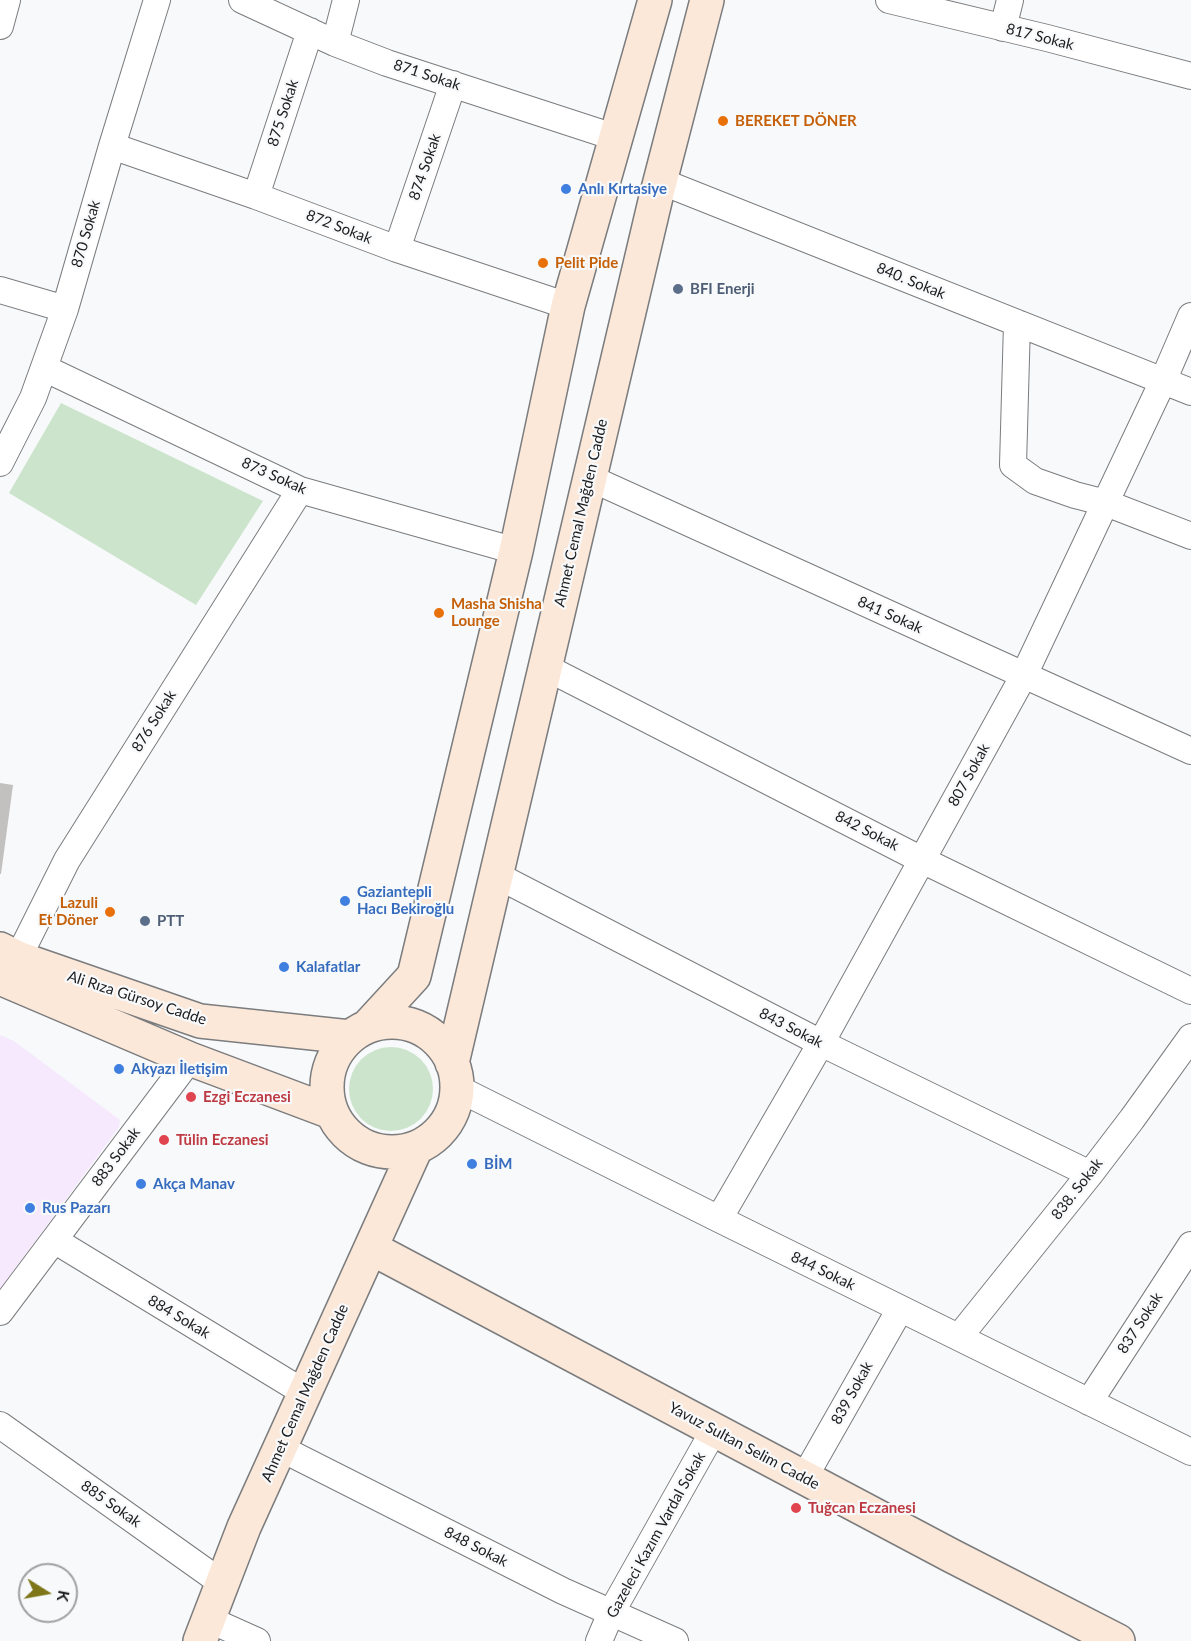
<!DOCTYPE html>
<meta charset="utf-8">
<style>
body{margin:0}
#map{position:relative;width:1191px;height:1641px;overflow:hidden;background:#f8f9fb;font-family:Lato,sans-serif}
canvas{display:block}
.north{position:absolute;left:18px;top:1563px;width:60px;height:60px;box-sizing:border-box;background:#f8f9fb;border:2px solid #a0a1a2;border-radius:50%;rotate:101deg;font-size:16px;font-weight:700;line-height:24px;text-align:center;color:#1c1c1d}
.north::after{content:'';display:block;margin:auto;width:21px;height:27px;background:#7e7619;clip-path:polygon(50% 0,100% 100%,50% 72%,0 100%)}
</style>
<div id="map">
<canvas width="1191" height="1641"></canvas>
<div class="north">K</div>
</div>
<script>
const context = document.querySelector('canvas').getContext('2d');
context.lineJoin = 'round';
function fill(path, color) { context.fillStyle = color; context.fill(path, 'evenodd'); }
const toPath = rows => new Path2D(rows.map(r => 'M' + r).join(''));
function trace(path, color, width, dash) { context.strokeStyle = color; context.lineWidth = width; context.lineCap = dash ? 'butt' : 'round'; context.setLineDash(dash || []); context.stroke(path); }
function label(font, color, halo, rows, align = 'center') {
  context.font = font + ' Lato,sans-serif'; context.lineWidth = 4.5; context.setLineDash([]); context.textBaseline = 'middle'; context.strokeStyle = halo; context.fillStyle = color; for (const [text, x, y, turn = 0] of rows) {
    context.save(); context.translate(x, y); context.rotate((+turn || 0) * Math.PI / 180); context.textAlign = isNaN(turn) ? turn : align; if (halo) context.strokeText(text, 0, 0); context.fillText(text, 0, 0); context.restore();
  }
}
const commercial = toPath([
 [0,1035,14,1041,120,1120,119,1127,0,1289]
]);
const green = toPath([
 [61,403,263,501,196,605,9,493],
 '349 1089a42 42 0 1 1 84 0a42 42 0 1 1-84 0Z'
]);
const building = toPath([
 [0,783,13,785,1,874,0,874]
]);
const minor = toPath([
 [242,0,335,43,387,63,617,138],
 [889,0,1047,38,1191,76],
 [0,26,7,0],
 [1003,28,1010,0],
 [335,43,346,0],
 [112,146,256,196,397,249,568,306],
 [660,181,1191,392],
 [256,196,310,31],
 [397,249,453,84],
 [0,290,65,309],
 [1017,323,1013,465,1035,481,1075,495,1106,503,1191,536],
 [44,368,300,490,516,551],
 [0,463,33,398,65,309,112,146,157,0],
 [590,478,1191,751],
 [545,667,922,860,1191,991],
 [496,875,821,1043,1090,1174],
 [18,958,67,860,300,490],
 [457,1088,719,1219,1191,1452],
 [719,1219,821,1043,1024,675,1163,381,1191,316],
 [54,1240,305,1393],
 [0,1312,190,1059],
 [959,1337,1090,1174,1132,1119,1191,1037],
 [1089,1402,1191,1245],
 [0,1425,222,1583],
 [280,1448,563,1591,675,1641],
 [804,1478,900,1309],
 [208,1619,257,1641],
 [599,1641,611,1613,714,1430]
]);
const secondary = toPath([
 [0,949,18,958,200,1021,350,1037],
 [0,978,190,1059,331,1112],
 '327 1087a65 65 0 1 1 130 0a65 65 0 1 1-130 0Z',
 [368,1026,414,976,516,551,568,306,655,0],
 [452,1063,656,197,707,0],
 [371,1248,952,1556,1118,1641],
 [200,1641,244,1527,416,1148]
]);
const markers = [
 [723,121,6,"#e8710a"],
 [566,189,6,"#3f7fe0"],
 [543,263,6,"#e8710a"],
 [678,289,6,"#5c6f8a"],
 [439,613,6,"#e8710a"],
 [345,901,6,"#3f7fe0"],
 [110,912,6,"#e8710a"],
 [145,921,6,"#5c6f8a"],
 [284,967,6,"#3f7fe0"],
 [119,1069,6,"#3f7fe0"],
 [191,1097,6,"#e0444e"],
 [164,1140,6,"#e0444e"],
 [472,1164,6,"#3f7fe0"],
 [141,1184,6,"#3f7fe0"],
 [30,1208,6,"#3f7fe0"],
 [796,1508,6,"#e0444e"]
];
const streetNames = [
 ["817 Sokak",1040,37,14],
 ["871 Sokak",427,75,18],
 ["875 Sokak",283,113,-72],
 ["874 Sokak",425,167,-71],
 ["872 Sokak",339,227,21],
 ["870 Sokak",86,234,-74],
 ["840. Sokak",911,281,22],
 ["873 Sokak",274,476,24],
 ["Ahmet Cemal Mağden Cadde",581,513,-77],
 ["841 Sokak",890,615,24],
 ["876 Sokak",154,721,-58],
 ["807 Sokak",969,775,-61],
 ["842 Sokak",867,831,27],
 ["Ali Rıza Gürsoy Cadde",137,998,18],
 ["843 Sokak",791,1028,27],
 ["883 Sokak",116,1157,-53],
 ["838. Sokak",1077,1189,-52],
 ["844 Sokak",823,1271,26],
 ["884 Sokak",179,1317,31],
 ["837 Sokak",1140,1323,-57],
 ["Ahmet Cemal Mağden Cadde",305,1393,-66],
 ["839 Sokak",852,1393,-61],
 ["Yavuz Sultan Selim Cadde",744,1446,28],
 ["885 Sokak",111,1504,35],
 ["Gazeleci Kazım Vardal Sokak",656,1535,-61],
 ["848 Sokak",476,1547,27]
];
const foodNames = [
 ["BEREKET DÖNER",735,121],
 ["Pelit Pide",555,263],
 ["Masha Shisha",451,604],
 ["Lounge",451,621],
 ["Lazuli",98,903,"right"],
 ["Et Döner",98,920,"right"]
];
const shopNames = [
 ["Anlı Kırtasiye",578,189],
 ["Gaziantepli",357,892],
 ["Hacı Bekiroğlu",357,909],
 ["Kalafatlar",296,967],
 ["Akyazı İletişim",131,1069],
 ["BİM",484,1164],
 ["Akça Manav",153,1184],
 ["Rus Pazarı",42,1208]
];
const serviceNames = [
 ["BFI Enerji",690,289],
 ["PTT",157,921]
];
const healthNames = [
 ["Ezgi Eczanesi",203,1097],
 ["Tülin Eczanesi",176,1140],
 ["Tuğcan Eczanesi",808,1508]
];
fill(commercial, '#f6e9fd');
fill(green, '#cbe4cb');
fill(building, '#c3c1c0');
trace(minor, '#7b7c7e', 28);
trace(secondary, '#7b7c7e', 36);
trace(minor, '#fff', 26);
trace(secondary, '#fce8d9', 33);
for (const [x, y, r, color] of markers) { const dot = new Path2D(); dot.arc(x, y, r, 0, 2 * Math.PI); context.fillStyle = color; context.fill(dot); trace(dot, '#f8f9fb', 2); }
label('15px', '#1c1c1d', '#f8f9fb', streetNames);
label('bold 15px', '#c56008', '#f8f9fb', foodNames, 'left');
label('bold 15px', '#366cbe', '#f8f9fb', shopNames, 'left');
label('bold 15px', '#4e5e75', '#f8f9fb', serviceNames, 'left');
label('bold 15px', '#be3a42', '#f8f9fb', healthNames, 'left');
</script>
